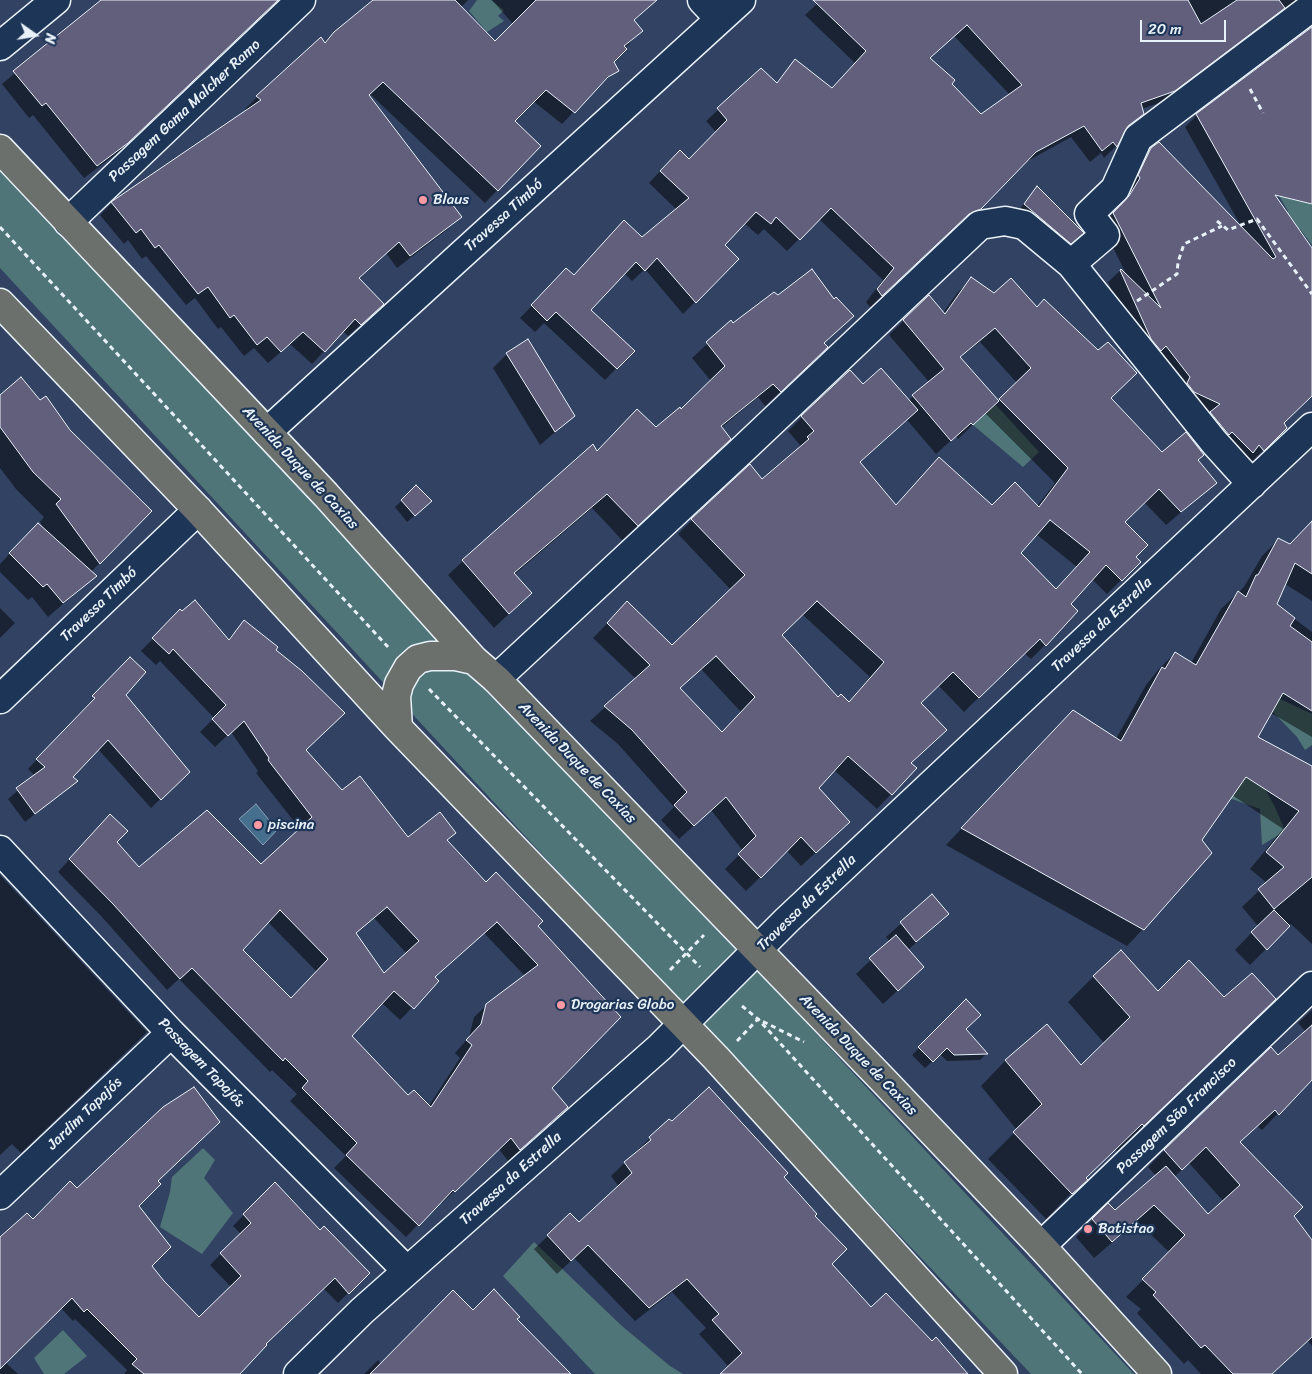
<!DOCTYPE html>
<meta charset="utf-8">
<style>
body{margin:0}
#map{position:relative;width:1312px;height:1374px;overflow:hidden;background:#324262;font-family:Sriracha,sans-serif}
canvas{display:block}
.north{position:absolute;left:10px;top:10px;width:50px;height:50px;-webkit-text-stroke:4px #1d3557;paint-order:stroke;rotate:103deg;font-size:14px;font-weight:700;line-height:20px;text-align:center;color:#e8f1f8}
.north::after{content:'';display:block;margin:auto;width:18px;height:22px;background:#e8f1f8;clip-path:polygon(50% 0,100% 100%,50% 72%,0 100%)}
.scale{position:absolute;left:1140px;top:20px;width:86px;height:22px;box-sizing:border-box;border:2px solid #e8f1f8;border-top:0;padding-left:6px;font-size:15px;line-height:18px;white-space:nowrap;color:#e8f1f8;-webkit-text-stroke:4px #1d3557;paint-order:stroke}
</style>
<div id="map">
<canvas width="1312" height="1374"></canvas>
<div class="north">N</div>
<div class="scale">20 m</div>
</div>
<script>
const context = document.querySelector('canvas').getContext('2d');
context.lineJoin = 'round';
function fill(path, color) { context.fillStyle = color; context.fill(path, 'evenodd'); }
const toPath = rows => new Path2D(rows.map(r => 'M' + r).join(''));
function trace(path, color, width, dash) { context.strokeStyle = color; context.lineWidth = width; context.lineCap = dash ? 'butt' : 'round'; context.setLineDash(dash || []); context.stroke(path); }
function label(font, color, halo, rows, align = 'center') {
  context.font = font + ' Sriracha,sans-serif'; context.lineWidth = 4.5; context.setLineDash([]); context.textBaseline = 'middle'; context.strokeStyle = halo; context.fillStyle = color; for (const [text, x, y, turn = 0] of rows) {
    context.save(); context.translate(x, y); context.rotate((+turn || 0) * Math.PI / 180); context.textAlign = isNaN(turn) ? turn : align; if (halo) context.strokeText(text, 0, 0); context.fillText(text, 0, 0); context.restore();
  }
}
const green = toPath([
 [477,0,491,0,504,10,498,16,504,21,487,32,469,11],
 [0,170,742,954,1134,1374,1031,1374,685,1009,0,268],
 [1268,177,1312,204,1312,245,1300,229,1279,239,1269,224,1288,211],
 [996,405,1039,452,1023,467,973,425],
 [1280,699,1312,714,1312,745,1305,750,1297,737,1273,712],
 [1230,768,1265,789,1275,807,1285,831,1262,845,1260,809,1218,794],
 [203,1148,215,1160,204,1178,233,1213,202,1254,160,1227,170,1192,172,1177],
 [534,1242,622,1326,670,1366,683,1374,595,1374,503,1276],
 [63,1330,87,1356,64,1374,44,1374,34,1358]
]);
const water = toPath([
 [256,804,277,830,263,845,239,819,256,804]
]);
const shadow = toPath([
 [103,0,278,0,115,155,84,178,33,115,29,118,2,84],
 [407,0,468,0,460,8,495,43,513,24,492,0,657,0,633,21,642,30,612,62,618,70,596,88,562,124,533,101,513,121,539,146,485,203,370,94,367,96,460,217,448,229,397,268,386,253,358,279,370,316,348,336,343,331,312,364,290,344,268,363,254,348,244,356,221,327,218,329,195,298,186,305,146,256,142,259,128,240,124,244,100,215,112,203,248,111,245,109,257,97,335,33],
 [821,0,1312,0,1289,6,1161,102,1142,109,1143,113,1124,130,1116,146,1104,158,1101,153,1090,162,1071,137,1024,163,968,221,956,225,870,307,866,302,883,280,819,219,787,251,764,229,758,235,744,223,724,245,738,259,683,314,645,269,632,281,624,273,589,310,633,351,605,380,544,323,535,332,520,318,555,282,573,276,642,239,677,210,649,183,668,163,689,160,716,132,706,121,761,70,775,84,795,61,832,89,856,64,805,15],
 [954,36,1010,95,981,116,929,59],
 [1312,28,1312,205,1254,129,1225,124,1312,251,1312,396,1282,424,1285,428,1251,462,1247,457,1240,464,1139,351,1108,282,1121,270,1127,276,1102,225,1117,209,1129,190,1139,161,1151,149,1241,226,1185,127,1197,115],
 [1037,188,1075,239,1063,250,1018,211],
 [972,279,1110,398,1162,454,1197,460,1215,483,1166,525,1144,502,1124,522,1134,557,1139,562,1107,594,1092,579,1069,604,1045,645,1031,659,1024,653,964,712,938,685,920,703,910,764,891,794,877,809,834,770,817,788,834,836,801,866,787,851,746,891,725,869,743,851,711,810,679,839,661,820,674,807,618,744,590,721,636,679,593,638,627,603,672,647,731,590,678,534,692,520,761,480,795,453,800,445,788,431,802,417,863,385,908,401,929,382,889,335,929,296,943,313,957,293],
 [980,342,1017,383,998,401,959,358],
 [985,413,1055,483,1037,506,896,506,859,463,907,420,936,454,956,436,958,439],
 [1036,534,1077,567,1055,590,1019,553],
 [802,614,870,677,848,703,837,699,780,635],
 [701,669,741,712,722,733,679,689],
 [731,322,812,362,765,406,758,397,721,428,715,454,622,540,592,508,514,575,516,607,494,628,448,575,463,561,597,453,656,429,681,410,711,381,692,358],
 [507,354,574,416,540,445,493,368],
 [0,397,69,431,150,511,91,572,95,576,48,617,32,597,28,600,0,572,0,564,24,539,44,529,40,522,44,517,16,489,0,468],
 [416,487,423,508,407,522,395,507],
 [1312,522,1312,601,1285,584,1276,605,1312,632,1312,737,1271,713,1257,737,1312,767,1312,944,1291,924,1250,965,1235,950,1258,926,1242,907,1267,883,1250,869,1283,829,1232,795,1143,929,1127,946,946,845,1056,729,1116,739,1146,685,1158,670,1175,653,1191,663,1221,609,1244,587,1262,556,1278,540,1290,546],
 [0,608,15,623,0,638],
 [180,611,227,640,244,622,274,650,305,751,342,792,407,838,446,840,486,884,536,926,550,1088,567,1107,508,1161,499,1149,442,1203,440,1202,406,1237,334,1168,346,1156,290,1101,297,1094,272,1070,270,1072,179,979,167,990,102,917,58,872,98,828,115,842,139,868,261,866,300,829,256,773,258,771,231,732,215,747,200,732,214,718,160,661,156,665,141,651],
 [374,918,407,954,384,975,355,934],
 [268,922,317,972,291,999,242,950],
 [484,933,525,976,487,1005,474,1017,469,1037,455,1053,460,1058,428,1107,408,1097,351,1036,382,1003,400,1020,438,981,434,978],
 [130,659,125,695,179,781,151,808,98,749,71,777,76,781,25,822,8,799,35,776,28,769],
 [0,875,147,1032,21,1153,12,1144,0,1155],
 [932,896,947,914,908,950,908,981,883,1004,856,974,890,942,886,937],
 [1094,976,1158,992,1248,1025,1117,1151,1115,1148,1046,1219,988,1159,1017,1130,981,1086,1006,1060,1081,1067,1105,1044,1068,1002],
 [966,1001,965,1029,986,1054,980,1060,947,1061,940,1054,925,1068,912,1055],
 [1312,1010,1312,1082,1310,1080,1262,1130,1257,1126,1239,1142,1312,1242,1312,1346,1308,1341,1272,1374,1201,1374,1188,1360,1184,1364,1137,1313,1141,1309,1126,1297,1170,1253,1137,1221,1094,1258,1076,1237,1108,1205,1114,1212,1156,1176,1148,1167,1165,1150,1306,1032,1298,1023],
 [1189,1163,1224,1202,1208,1216,1174,1177],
 [650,1138,782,1177,813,1216,831,1264,871,1309,932,1343,966,1374,722,1374,729,1367,699,1334,706,1328,672,1292,635,1321,574,1258,557,1274,534,1249,548,1236,579,1224,619,1187,611,1176],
 [157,1181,137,1206,150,1266,199,1318,231,1287,210,1265,241,1234,233,1226,275,1183,320,1231,368,1273,338,1303,323,1288,264,1344,242,1370,242,1374,124,1374,127,1370,75,1319,73,1321,61,1308,5,1362,18,1374,0,1374,0,1239,33,1221,77,1190],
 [472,1311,515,1319,552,1374,364,1374,378,1360,381,1364]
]);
const building = toPath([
 [101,0,278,0,128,143,97,166,46,103,42,106,13,71,101,0],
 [373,0,455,0,495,41,536,0,657,0,634,20,643,31,624,46,627,49,614,62,619,71,608,77,575,113,546,90,515,121,541,146,498,191,383,82,369,95,462,217,410,256,399,242,359,278,384,304,361,325,355,319,325,352,303,332,281,352,267,337,257,345,234,315,230,318,208,287,198,294,159,245,155,248,141,229,136,233,111,202,261,100,256,96,321,37,325,43,334,32,373,0],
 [813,0,1188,0,1201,24,1237,0,1279,0,1285,8,1175,91,1141,103,1144,114,1128,126,1117,147,1113,142,1102,151,1084,126,1036,152,981,209,969,214,882,296,877,289,894,268,831,208,800,240,776,217,771,224,756,212,725,245,739,259,696,303,657,258,645,271,636,262,591,310,635,351,617,369,556,312,547,321,531,305,566,268,574,275,624,220,642,237,689,198,660,171,680,150,689,159,727,120,717,108,761,68,777,83,795,59,832,88,866,51,813,0],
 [967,25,1022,85,981,114,952,84,955,80,930,58,967,25],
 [1312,27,1312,204,1275,195,1312,248,1312,396,1284,423,1287,428,1264,451,1259,445,1253,453,1232,432,1229,435,1210,412,1220,404,1194,392,1187,383,1190,377,1166,346,1161,351,1151,339,1120,270,1121,269,1161,308,1113,213,1129,196,1140,178,1138,175,1151,148,1159,142,1273,259,1276,257,1196,114,1312,27],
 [1037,186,1084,233,1071,244,1024,204,1037,186],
 [812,269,834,299,836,297,854,316,824,343,828,347,781,392,773,384,721,426,731,439,638,526,607,494,514,573,532,593,509,614,462,560,593,444,597,451,637,409,656,427,680,407,681,409,725,366,706,342,731,320,733,323,774,292,778,295,812,269],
 [971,277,994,293,1011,278,1037,307,1044,299,1098,350,1108,342,1137,373,1111,398,1162,452,1186,432,1204,455,1198,460,1217,483,1181,512,1159,489,1125,522,1148,545,1136,557,1141,562,1122,581,1106,565,1071,604,1078,611,1046,646,1040,639,979,698,953,672,921,703,947,730,911,763,917,768,892,795,848,756,819,788,850,822,816,853,801,837,761,878,738,854,756,836,726,797,694,826,674,805,687,792,632,730,604,706,650,665,607,623,627,601,672,645,745,575,691,519,750,464,762,479,809,439,807,437,814,431,801,416,850,370,863,384,881,368,918,410,860,462,896,505,939,457,992,505,1015,482,1039,507,1068,468,999,399,1031,368,995,328,960,357,999,401,973,425,971,423,951,441,912,395,944,369,903,320,929,295,945,314,971,277],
 [1050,520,1090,552,1056,589,1021,553,1050,520],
 [817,601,884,662,849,702,841,694,838,697,782,635,817,601],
 [716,656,755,697,722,732,680,688,716,656],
 [528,339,575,416,555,432,506,353,528,339],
 [21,377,40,400,46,396,70,430,152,511,100,564,56,504,61,499,33,472,0,427,0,395,21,377],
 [416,485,432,501,415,516,401,500,416,485],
 [1312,521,1312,574,1295,563,1277,604,1295,618,1290,626,1312,642,1312,711,1283,693,1258,737,1312,766,1312,877,1274,909,1258,889,1284,867,1266,852,1299,811,1246,777,1202,840,1212,853,1144,930,961,828,1073,710,1121,741,1162,667,1165,669,1175,652,1196,665,1238,591,1246,597,1256,575,1258,575,1278,538,1290,544,1312,521],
 [38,523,97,576,63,603,47,584,43,587,9,553,38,523],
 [195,600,229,640,244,620,278,647,276,650,302,671,345,713,306,750,342,790,360,776,408,837,440,812,456,833,447,840,486,882,496,872,543,921,538,926,621,1017,552,1088,568,1107,520,1150,511,1138,455,1192,453,1190,419,1226,346,1155,357,1143,302,1088,308,1081,285,1058,283,1061,192,968,180,979,114,905,69,859,110,814,128,831,117,842,139,867,207,810,261,864,312,817,268,760,269,758,244,721,228,736,212,719,226,705,173,649,169,654,152,638,180,609,182,611,195,600],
 [387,907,419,941,384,973,356,933,387,907],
 [280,910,328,959,291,998,243,950,280,910],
 [497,922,538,965,486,1004,481,1024,466,1040,472,1045,431,1107,414,1090,408,1095,352,1036,394,991,414,1009,439,981,435,977,497,922],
 [130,657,146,672,126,695,190,772,161,800,108,740,73,777,78,781,35,814,16,788,45,767,36,759,95,698,92,696,130,657],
 [932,894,949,914,916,942,900,922,932,894],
 [1274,910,1290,926,1267,950,1251,932,1274,910],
 [896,935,924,967,898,991,869,958,896,935],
 [1121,950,1158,991,1189,960,1224,997,1252,973,1276,999,1144,1126,1142,1124,1086,1178,1088,1180,1072,1194,1013,1132,1042,1104,1005,1060,1047,1024,1081,1065,1130,1017,1093,976,1121,950],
 [966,999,981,1015,966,1029,988,1054,954,1055,947,1048,933,1062,918,1047,966,999],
 [1312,1025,1312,1080,1279,1115,1275,1110,1240,1142,1303,1207,1294,1216,1312,1240,1312,1337,1272,1374,1233,1374,1205,1345,1201,1348,1153,1295,1156,1292,1142,1279,1185,1235,1154,1205,1112,1242,1092,1219,1108,1203,1115,1210,1166,1166,1208,1214,1240,1185,1206,1147,1182,1170,1164,1150,1271,1047,1278,1055,1312,1025],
 [194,1087,220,1122,158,1181,161,1184,139,1206,171,1247,152,1266,164,1281,199,1317,241,1276,220,1253,251,1223,243,1214,275,1182,320,1230,324,1226,370,1273,349,1294,335,1278,266,1344,267,1345,240,1374,144,1374,132,1364,137,1359,87,1309,84,1312,72,1298,0,1369,0,1237,27,1213,33,1219,70,1181,77,1188,163,1107,194,1087],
 [709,1087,788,1173,784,1177,817,1214,815,1216,847,1249,832,1264,871,1307,886,1293,932,1341,936,1337,968,1374,720,1374,742,1353,712,1320,719,1314,687,1279,649,1308,588,1245,571,1261,547,1235,570,1213,579,1222,632,1173,624,1162,651,1140,649,1137,669,1119,672,1121,709,1087],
 [494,1289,520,1317,517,1319,571,1374,370,1374,453,1290,473,1310,494,1289]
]);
const path = toPath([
 [1250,89,1263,113],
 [1217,221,1228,230,1257,219,1312,294],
 [0,227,388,647],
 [1137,301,1177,274,1178,262,1184,244,1222,226],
 [429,689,700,967],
 [670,970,704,935],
 [742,1006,758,1019,1082,1374],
 [737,1041,758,1019,804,1042]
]);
const minor = toPath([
 [702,0,720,19],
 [0,46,56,0],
 [68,222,301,0],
 [1071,264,1105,235,1089,214,1115,189,1138,138,1312,7],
 [267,432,741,0],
 [496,679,740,452,980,225,1005,221,1024,225,1071,264,1214,442,1252,484],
 [0,699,198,510],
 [0,850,171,1033,407,1271],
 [0,1195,171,1033],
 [1041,1246,1312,986],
 [298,1374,362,1311,660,1047,787,920,1312,427]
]);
const major = toPath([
 [0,149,326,495,474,660,496,679,883,1080,1041,1246,1157,1374],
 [0,303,198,510,398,728,716,1058,1003,1374],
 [398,728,396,696,399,684,408,668,418,659,430,656,456,656,474,660]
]);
const markers = [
 [423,200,5,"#ff9aa2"],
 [258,825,5,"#ff9aa2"],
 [561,1005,5,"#ff9aa2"],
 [1088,1229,5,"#ff9aa2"]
];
const streetNames = [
 ["Passagem Gama Malcher Ramo",185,111,-43],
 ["Travessa Timbó",504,216,-42],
 ["Avenida Duque de Caxias",300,468,47],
 ["Travessa Timbó",99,605,-44],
 ["Travessa da Estrella",1102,625,-43],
 ["Avenida Duque de Caxias",577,763,46],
 ["Travessa da Estrella",807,903,-44],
 ["Avenida Duque de Caxias",858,1055,46],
 ["Passagem Tapajós",201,1063,46],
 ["Jardim Tapajós",85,1114,-44],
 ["Passagem São Francisco",1177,1116,-44],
 ["Travessa da Estrella",511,1179,-42]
];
const poiNames = [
 ["Blaus",433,200],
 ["piscina",268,825],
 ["Drogarias Globo",571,1005],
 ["Batistao",1098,1229]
];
fill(green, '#4f7578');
fill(water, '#466f8e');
trace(water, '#87a3b8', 1);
fill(shadow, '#0007');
fill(building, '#625f7c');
trace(building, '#e8f1f8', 1);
trace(minor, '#e8f1f8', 31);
trace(major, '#e8f1f8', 31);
trace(path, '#e8f1f8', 3, [5, 4]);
trace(minor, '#1d3557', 28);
trace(major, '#6c706d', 28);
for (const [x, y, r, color] of markers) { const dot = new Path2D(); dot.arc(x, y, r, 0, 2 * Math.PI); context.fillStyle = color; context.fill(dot); trace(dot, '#1d3557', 2); }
label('15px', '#e8f1f8', '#1d3557', streetNames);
label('15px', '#e8f1f8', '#1d3557', poiNames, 'left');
</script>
